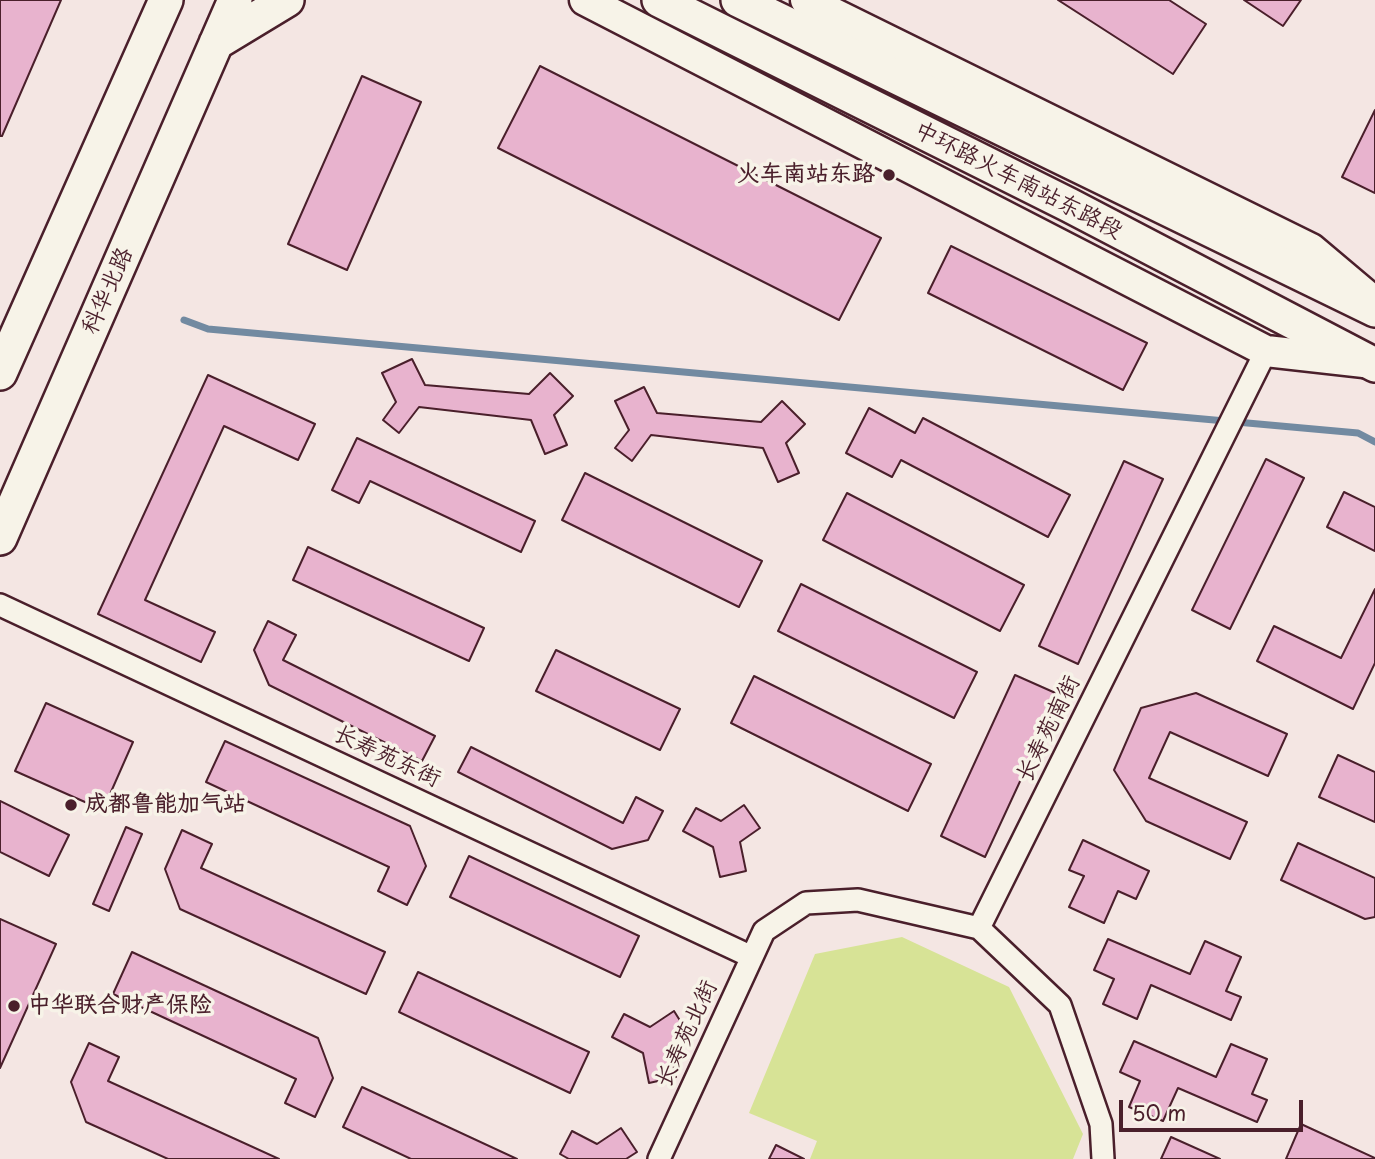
<!DOCTYPE html>
<meta charset="utf-8">
<style>
body{margin:0}
#map{position:relative;width:1375px;height:1159px;overflow:hidden;background:#f4e6e3;font-family:"Playpen Sans",sans-serif}
canvas{display:block}
.scale{position:absolute;left:1119px;top:1100px;width:184px;height:32px;box-sizing:border-box;border:4px solid #4a1f2b;border-top:0;padding-left:9px;font-size:21px;line-height:24px;white-space:nowrap;color:#4a1f2b;-webkit-text-stroke:5px #f7f3e8;paint-order:stroke}
</style>
<div id="map">
<canvas width="1375" height="1159"></canvas>
<div class="scale">50 m</div>
</div>
<script>
const context = document.querySelector('canvas').getContext('2d');
context.lineJoin = 'round';
function fill(path, color) { context.fillStyle = color; context.fill(path, 'evenodd'); }
const toPath = rows => new Path2D(rows.map(r => 'M' + r).join(''));
function trace(path, color, width, dash) { context.strokeStyle = color; context.lineWidth = width; context.lineCap = dash ? 'butt' : 'round'; context.setLineDash(dash || []); context.stroke(path); }
function label(font, color, halo, rows, align = 'center') {
  context.font = font + ' "Playpen Sans","LXGW WenKai TC",sans-serif'; context.lineWidth = 7; context.setLineDash([]); context.textBaseline = 'middle'; context.strokeStyle = halo; context.fillStyle = color; for (const [text, x, y, turn = 0] of rows) {
    context.save(); context.translate(x, y); context.rotate((+turn || 0) * Math.PI / 180); context.textAlign = isNaN(turn) ? turn : align; if (halo) context.strokeText(text, 0, 0); context.fillText(text, 0, 0); context.restore();
  }
}
const green = toPath([
 [902,937,1009,987,1083,1134,1073,1159,810,1159,817,1141,749,1113,815,954]
]);
const stream = toPath([
 [184,320,208,329,1358,433,1375,442]
]);
const building = toPath([
 [0,0,61,0,2,136,0,136,0,0],
 [1058,0,1169,0,1206,24,1173,74,1058,0],
 [1244,0,1301,0,1283,26,1244,0],
 [540,66,881,238,839,320,498,148,540,66],
 [362,76,421,102,347,270,288,244,362,76],
 [1375,110,1375,193,1342,177,1375,110],
 [951,246,1147,343,1123,390,928,293,951,246],
 [412,359,425,385,529,394,550,373,573,396,554,415,567,445,545,454,531,420,419,407,399,433,383,420,396,402,382,373,412,359],
 [208,375,315,424,298,460,224,426,145,600,215,632,201,662,98,614,208,375],
 [644,387,657,413,761,422,782,401,805,424,786,443,799,473,778,482,763,448,651,435,632,461,615,448,629,430,615,401,644,387],
 [869,408,915,433,923,418,1070,495,1048,537,901,460,892,477,846,453,869,408],
 [357,438,535,521,521,552,370,481,359,503,332,490,357,438],
 [1266,459,1304,478,1230,629,1192,610,1266,459],
 [1124,461,1163,479,1078,664,1039,646,1124,461],
 [585,473,762,561,739,607,562,520,585,473],
 [1344,492,1375,507,1375,551,1327,527,1344,492],
 [847,493,1024,585,1000,631,823,540,847,493],
 [308,547,484,628,469,661,293,580,308,547],
 [801,584,977,672,954,718,778,631,801,584],
 [1375,589,1375,663,1353,709,1257,661,1274,626,1341,658,1375,589],
 [268,621,296,635,283,660,435,736,422,761,269,685,254,650,268,621],
 [556,650,680,709,660,750,536,691,556,650],
 [1015,675,1060,695,985,857,941,836,1015,675],
 [754,676,931,764,908,811,731,723,754,676],
 [1196,693,1287,734,1268,776,1170,732,1149,778,1247,822,1230,859,1146,821,1114,770,1141,708,1196,693],
 [46,703,133,742,103,810,15,771,46,703],
 [225,741,410,826,426,866,407,905,378,891,389,867,206,782,225,741],
 [471,747,623,823,636,797,663,811,648,840,612,849,458,772,471,747],
 [1338,755,1375,772,1375,822,1319,797,1338,755],
 [0,801,69,835,49,876,0,852,0,801],
 [744,805,760,828,740,842,746,871,720,877,713,847,683,831,696,808,721,821,744,805],
 [126,827,142,834,109,911,93,904,126,827],
 [182,830,212,844,201,868,385,952,366,994,180,909,165,869,182,830],
 [1083,840,1149,871,1136,899,1118,891,1104,923,1069,907,1084,876,1069,870,1083,840],
 [1298,843,1375,878,1375,917,1365,919,1281,880,1298,843],
 [469,856,639,936,620,977,450,897,469,856],
 [0,919,56,944,0,1068,0,919],
 [1108,939,1190,974,1205,941,1241,957,1226,991,1241,997,1231,1020,1151,985,1137,1019,1103,1004,1114,979,1094,970,1108,939],
 [132,952,318,1038,333,1078,315,1117,285,1103,296,1079,113,994,132,952],
 [418,972,589,1052,570,1093,399,1012,418,972],
 [674,1011,689,1035,669,1048,676,1077,649,1083,643,1053,612,1037,624,1014,650,1027,674,1011],
 [1134,1041,1216,1077,1231,1044,1267,1059,1252,1094,1267,1100,1257,1122,1178,1088,1163,1121,1129,1107,1140,1081,1120,1072,1134,1041],
 [89,1043,119,1057,108,1081,279,1159,168,1159,86,1122,71,1082,89,1043],
 [362,1087,517,1159,411,1159,343,1127,362,1087],
 [1301,1124,1375,1158,1375,1159,1286,1159,1301,1124],
 [621,1128,637,1152,626,1159,569,1159,560,1154,572,1131,597,1144,621,1128],
 [1171,1137,1220,1159,1161,1159,1171,1137],
 [776,1145,804,1159,769,1159,776,1145]
]);
const minor = toPath([
 [0,605,752,957],
 [979,928,1060,1005,1101,1124,1103,1159],
 [659,1159,764,931,806,903,858,900,979,928,1266,351]
]);
const secondary = toPath([
 [585,0,1266,351,1364,362],
 [806,0,1311,249,1375,303]
]);
const primary = toPath([
 [659,0,1069,205,1375,365],
 [738,0,1375,310],
 [216,43,287,0],
 [0,373,166,0],
 [0,538,235,0]
]);
const markers = [
 [889,175,7,"#4a1f2b"],
 [71,805,7,"#4a1f2b"],
 [14,1006,7,"#4a1f2b"]
];
const poiNames = [
 ["火车南站东路",875,175,"right"],
 ["成都鲁能加气站",85,805],
 ["中华联合财产保险",28,1006]
];
const streetNames = [
 ["中环路火车南站东路段",1018,181,27],
 ["科华北路",108,291,-66],
 ["长寿苑南街",1049,729,-64],
 ["长寿苑东街",387,757,25],
 ["长寿苑北街",687,1034,-65]
];
fill(green, '#d7e396');
trace(stream, '#728aa1', 7);
fill(building, '#e8b3ce');
trace(building, '#4a1f2b', 2);
trace(minor, '#4a1f2b', 26);
trace(secondary, '#4a1f2b', 35);
trace(primary, '#4a1f2b', 38);
trace(minor, '#f7f3e8', 21);
trace(secondary, '#f7f3e8', 30);
trace(primary, '#f7f3e8', 33);
for (const [x, y, r, color] of markers) { const dot = new Path2D(); dot.arc(x, y, r, 0, 2 * Math.PI); context.fillStyle = color; context.fill(dot); trace(dot, '#f7f3e8', 2.5); }
label('bold 23px', '#4a1f2b', '#f7f3e8', poiNames, 'left');
label('23px', '#4a1f2b', '#f7f3e8', streetNames);
</script>
